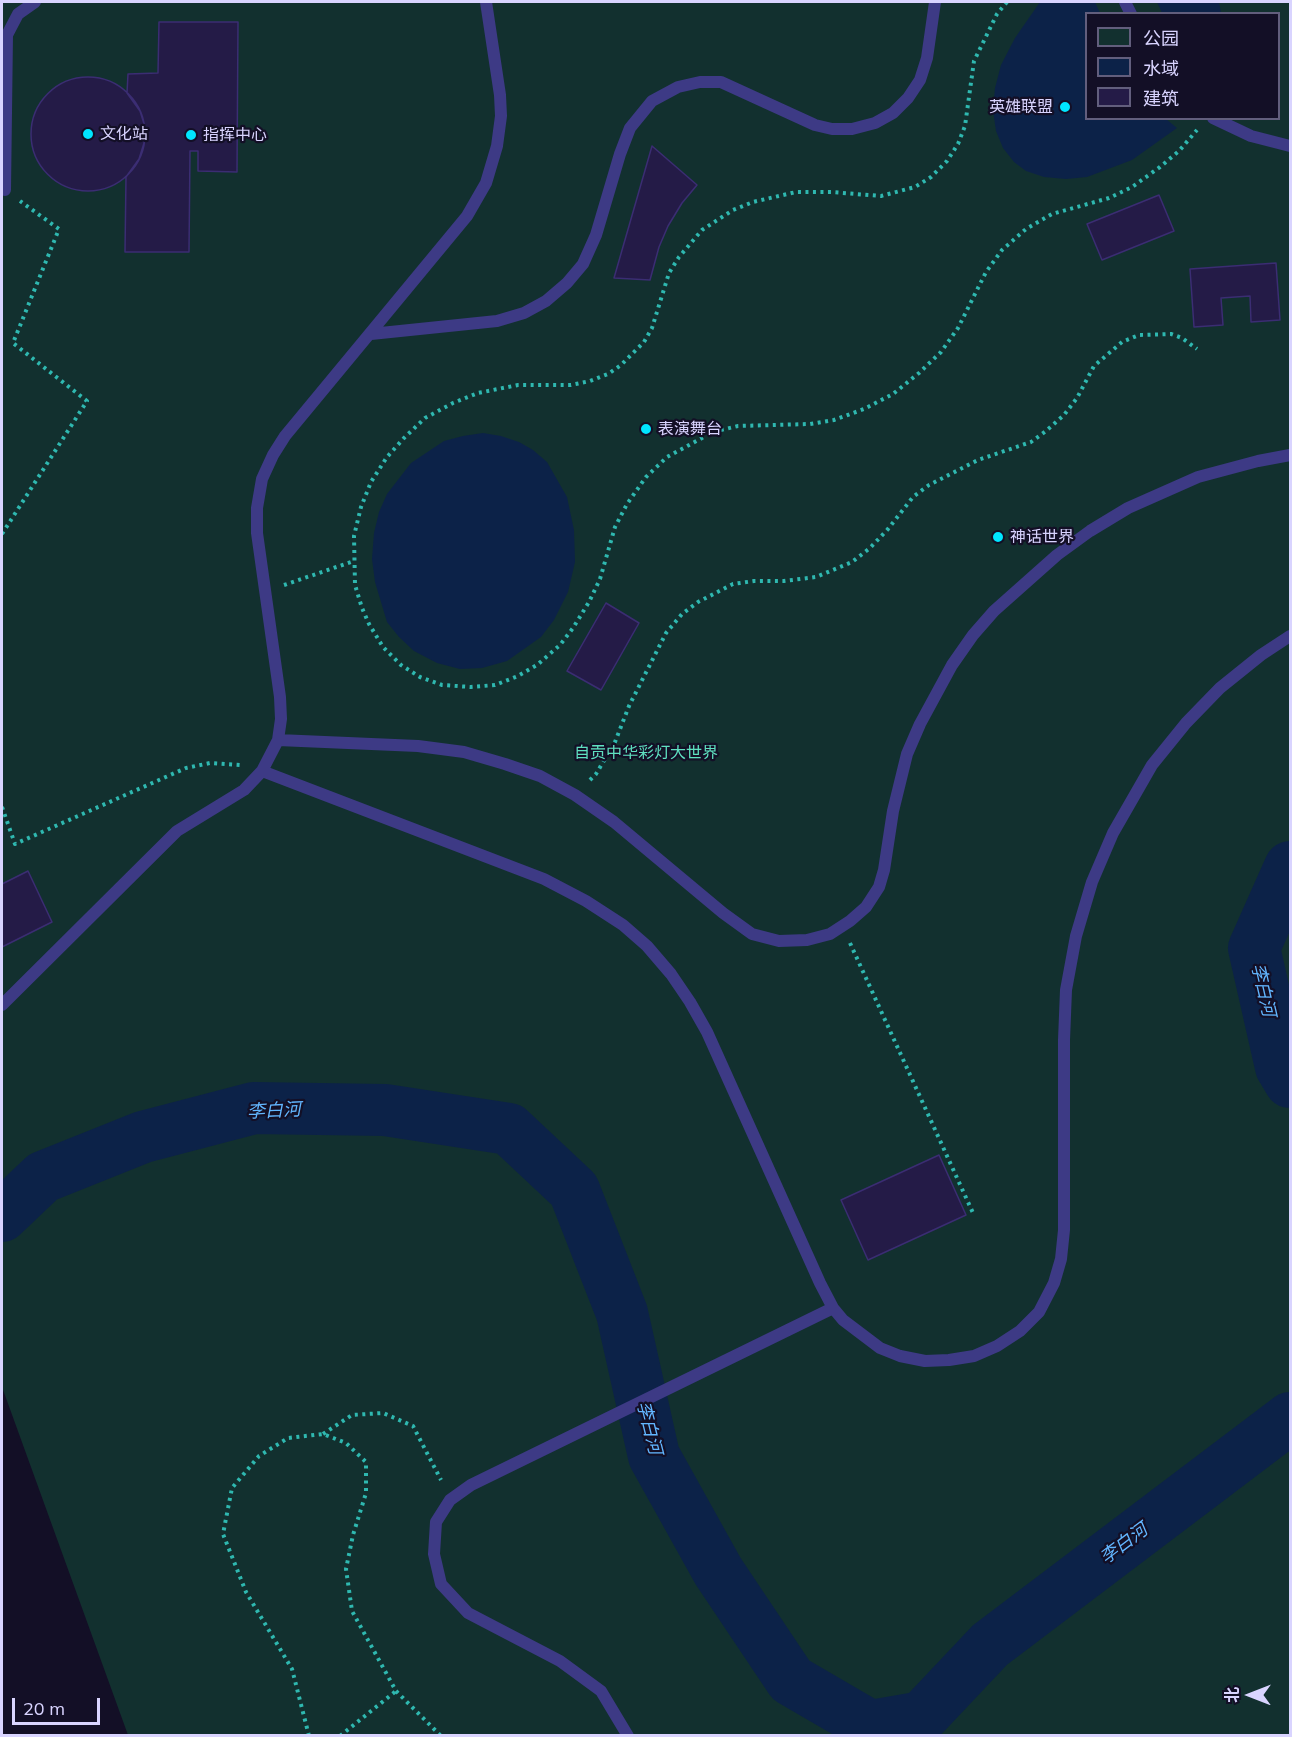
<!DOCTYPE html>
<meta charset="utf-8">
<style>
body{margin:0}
#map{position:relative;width:1292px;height:1737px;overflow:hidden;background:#130f26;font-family:Mulish,"Noto Sans SC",sans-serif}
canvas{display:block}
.frame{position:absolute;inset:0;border:3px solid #d9d4ff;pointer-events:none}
.legend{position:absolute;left:1085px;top:12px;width:195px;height:108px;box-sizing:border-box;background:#130f26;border:2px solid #625e7d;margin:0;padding:8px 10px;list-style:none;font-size:18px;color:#d9d4ff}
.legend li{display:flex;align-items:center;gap:12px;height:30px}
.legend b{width:30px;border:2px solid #625e7d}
.north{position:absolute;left:1220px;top:1665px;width:60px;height:60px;-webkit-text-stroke:4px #130f26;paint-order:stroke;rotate:270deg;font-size:16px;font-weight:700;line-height:24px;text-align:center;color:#d9d4ff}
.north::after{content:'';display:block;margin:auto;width:21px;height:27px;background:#d9d4ff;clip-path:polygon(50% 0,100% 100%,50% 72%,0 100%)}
.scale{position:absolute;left:12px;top:1698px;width:88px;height:27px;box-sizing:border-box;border:3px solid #d9d4ff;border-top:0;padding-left:8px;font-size:18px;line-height:21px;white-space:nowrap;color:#d9d4ff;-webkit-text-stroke:4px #130f26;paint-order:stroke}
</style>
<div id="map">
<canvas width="1292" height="1737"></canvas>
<div class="frame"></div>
<ul class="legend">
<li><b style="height:16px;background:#12302f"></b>公园</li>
<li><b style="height:16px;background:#0c2248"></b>水域</li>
<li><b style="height:16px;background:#241b47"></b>建筑</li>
</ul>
<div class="north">北</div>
<div class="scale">20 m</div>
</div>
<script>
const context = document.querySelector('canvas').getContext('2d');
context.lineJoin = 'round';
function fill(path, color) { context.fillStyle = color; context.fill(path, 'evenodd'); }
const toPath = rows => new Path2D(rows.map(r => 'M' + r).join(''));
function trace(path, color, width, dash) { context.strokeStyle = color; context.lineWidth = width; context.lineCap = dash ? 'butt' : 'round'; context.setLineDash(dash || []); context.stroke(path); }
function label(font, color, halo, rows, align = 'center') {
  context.font = font + ' Mulish,"Noto Sans SC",sans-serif'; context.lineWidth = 4.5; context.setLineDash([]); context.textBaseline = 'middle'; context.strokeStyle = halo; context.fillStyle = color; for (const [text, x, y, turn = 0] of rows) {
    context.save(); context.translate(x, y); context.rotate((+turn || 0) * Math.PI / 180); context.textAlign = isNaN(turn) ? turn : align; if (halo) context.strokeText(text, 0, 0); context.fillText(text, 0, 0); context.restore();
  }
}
const green = toPath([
 [2,2,1290,2,1290,1735,128,1735,2,1387],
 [1086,14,1278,14,1278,118,1086,118]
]);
const water = toPath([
 [1040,2,1095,2,1100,13,1086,14,1086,118,1166,119,1177,128,1132,160,1087,177,1066,179,1044,177,1026,171,1014,162,1003,148,996,131,993,110,995,88,1001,65,1015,38],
 [1157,2,1219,2,1221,13,1162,13],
 [483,433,501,436,519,442,533,450,547,462,567,497,574,530,575,562,568,592,554,620,541,637,507,661,482,668,460,669,437,663,414,651,399,637,387,622,375,582,372,559,374,533,379,512,387,494,411,463,444,441,463,436]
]);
const river = toPath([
 [1290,867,1254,948,1281,1067,1290,1082],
 [2,1216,43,1177,143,1137,254,1108,385,1110,509,1129,574,1190,622,1313,654,1456,718,1571,791,1680,870,1726,922,1717,990,1645,1290,1418]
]);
const building = toPath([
 [159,22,238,22,237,172,198,171,198,151,190,151,189,252,125,252,126,177,139,159,144,143,145,127,140,111,127,93,128,74,158,73,159,22],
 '31 134a57 57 0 1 1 114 0a57 57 0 1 1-114 0Z',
 [652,146,697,185,682,203,668,226,659,247,650,280,614,278,652,146],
 [1159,195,1174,231,1102,260,1087,224,1159,195],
 [1276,263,1280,320,1251,322,1250,296,1221,298,1223,325,1194,327,1190,269,1276,263],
 [606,603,639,623,601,690,567,671,606,603],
 [28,871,52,922,2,947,2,884,28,871],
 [939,1155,966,1215,868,1260,841,1200,939,1155]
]);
const path = toPath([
 [1007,2,997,14,974,61,965,126,958,144,947,161,931,177,915,187,881,196,831,192,796,192,753,202,733,210,702,230,679,257,669,273,652,328,644,342,621,365,608,374,590,381,571,385,518,385,478,393,453,403,425,418,404,438,387,457,371,482,361,507,354,536,355,585,362,608,369,624,383,647,401,665,420,677,442,685,471,687,495,685,518,676,537,665,560,645,573,628,589,602,600,579,615,527,627,504,646,477,667,457,713,432,738,426,810,424,834,420,864,409,893,394,919,373,941,352,958,328,986,272,1002,250,1026,229,1052,214,1109,198,1132,187,1160,167,1179,151,1197,130],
 [2,534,87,401,13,343,59,229,20,201],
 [284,585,354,561],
 [590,780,596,774,615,742,629,706,666,633,682,614,698,602,733,584,754,581,784,581,816,577,852,562,870,548,888,529,913,497,929,485,978,460,1031,442,1046,431,1064,415,1077,398,1094,366,1122,342,1139,335,1171,334,1182,338,1197,349],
 [2,807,15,844,186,768,210,763,240,765],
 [850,943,973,1213],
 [323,1434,352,1415,383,1413,413,1426,441,1480],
 [309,1736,292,1669,246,1592,223,1534,232,1488,259,1456,288,1438,323,1434,346,1443,366,1462,366,1493,353,1535,346,1569,352,1611,396,1691,441,1736],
 [340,1736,396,1691]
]);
const lane = toPath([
 [1125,2,1131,14],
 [1213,118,1251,136,1290,146],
 [5,190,7,35,18,14,35,2],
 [371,334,497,321,524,313,546,301,567,283,583,264,596,235,620,154,630,128,652,101,678,87,700,82,721,82,815,125,832,129,852,129,875,123,893,113,908,98,920,80,927,58,935,2],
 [278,740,418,746,464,752,505,764,540,776,575,795,614,822,723,913,752,934,779,941,807,940,830,934,850,921,866,907,879,887,884,870,893,811,907,754,920,724,952,665,973,635,994,611,1057,555,1090,531,1128,508,1198,477,1258,461,1290,455],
 [262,771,278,740,281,719,280,697,257,533,257,508,262,479,273,455,285,436,467,216,486,183,497,146,501,116,500,95,486,2],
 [2,1005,177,831,244,790,262,771,544,879,586,901,623,925,647,946,671,974,690,1002,707,1032,820,1283,833,1308,843,1320,880,1348,900,1356,925,1361,949,1360,974,1356,997,1346,1020,1331,1039,1312,1054,1283,1061,1259,1064,1230,1064,1040,1066,990,1076,936,1092,882,1113,833,1152,765,1186,723,1220,688,1261,655,1290,636],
 [628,1736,601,1691,560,1661,468,1613,441,1584,434,1554,436,1522,450,1500,471,1485,833,1308]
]);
const markers = [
 [1065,107,6,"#00e5ff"],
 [88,134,6,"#00e5ff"],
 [191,135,6,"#00e5ff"],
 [646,429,6,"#00e5ff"],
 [998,537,6,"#00e5ff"]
];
const poiNames = [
 ["英雄联盟",1053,107,"right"],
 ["文化站",100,134],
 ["指挥中心",203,135],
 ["表演舞台",658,429],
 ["神话世界",1010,537]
];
const parkNames = [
 ["自贡中华彩灯大世界",646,753]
];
const waterNames = [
 ["李白河",1263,990,77],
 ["李白河",274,1111,-3],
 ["李白河",649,1428,76],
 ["李白河",1124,1544,-37]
];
fill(green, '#12302f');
fill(water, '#0c2248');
trace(river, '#0c2248', 52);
fill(building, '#241b47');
trace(building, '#3b2d73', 1.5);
trace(path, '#2fb8b0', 4, [3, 4.5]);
trace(lane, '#3d3a85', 12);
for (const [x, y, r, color] of markers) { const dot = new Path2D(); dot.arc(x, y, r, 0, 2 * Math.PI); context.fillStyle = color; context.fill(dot); trace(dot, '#130f26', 2); }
label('16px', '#d9d4ff', '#130f26', poiNames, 'left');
label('16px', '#5fe0c0', '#130f26', parkNames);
label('italic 18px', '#62b6ff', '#130f26', waterNames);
</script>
